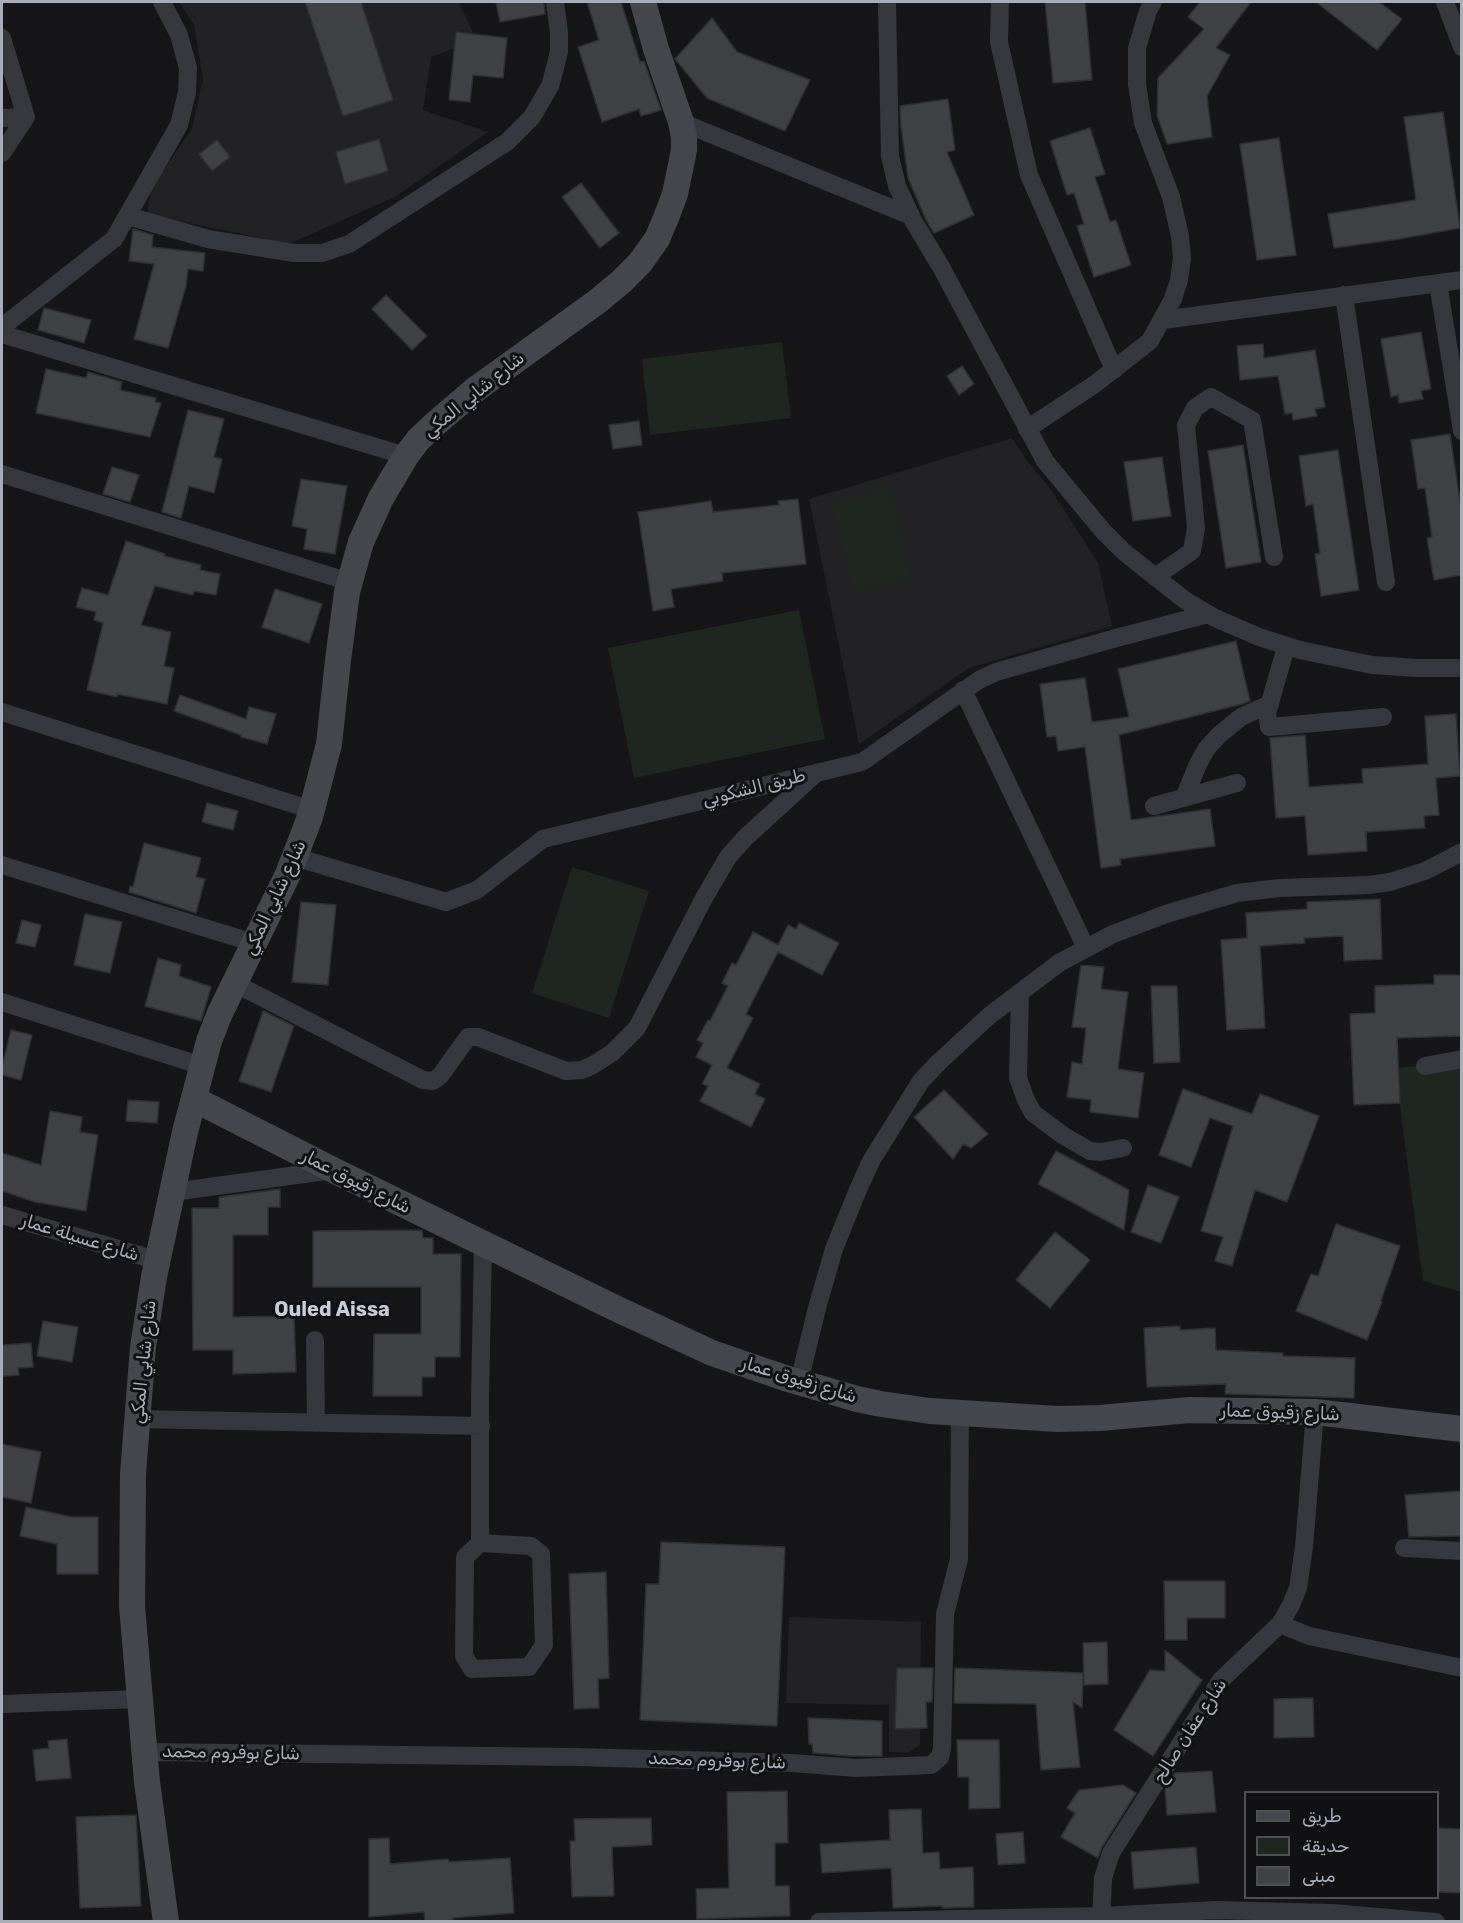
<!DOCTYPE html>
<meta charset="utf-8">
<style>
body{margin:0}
#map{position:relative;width:1463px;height:1923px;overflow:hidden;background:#161618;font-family:Rubik,"Noto Sans Arabic",sans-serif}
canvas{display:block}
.frame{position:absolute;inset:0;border:3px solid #a8adb8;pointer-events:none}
.legend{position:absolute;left:1244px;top:1791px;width:195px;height:108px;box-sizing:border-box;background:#111113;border:2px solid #4d4f55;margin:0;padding:8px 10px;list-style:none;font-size:18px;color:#a8adb8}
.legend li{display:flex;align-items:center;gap:12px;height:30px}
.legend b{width:30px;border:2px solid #4d4f55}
</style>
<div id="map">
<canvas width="1463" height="1923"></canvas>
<div class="frame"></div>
<ul class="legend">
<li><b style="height:8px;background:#45474d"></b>طريق</li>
<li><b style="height:16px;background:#1e261f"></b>حديقة</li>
<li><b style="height:16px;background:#404145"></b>مبنى</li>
</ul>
</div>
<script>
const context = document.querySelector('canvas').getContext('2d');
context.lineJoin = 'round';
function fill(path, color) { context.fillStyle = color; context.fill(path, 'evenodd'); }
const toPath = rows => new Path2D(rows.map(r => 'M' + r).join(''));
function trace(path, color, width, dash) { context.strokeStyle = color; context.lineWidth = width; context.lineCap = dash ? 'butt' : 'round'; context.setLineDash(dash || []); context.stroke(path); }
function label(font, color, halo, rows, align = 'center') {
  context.font = font + ' Rubik,"Noto Sans Arabic",sans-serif'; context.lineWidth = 6; context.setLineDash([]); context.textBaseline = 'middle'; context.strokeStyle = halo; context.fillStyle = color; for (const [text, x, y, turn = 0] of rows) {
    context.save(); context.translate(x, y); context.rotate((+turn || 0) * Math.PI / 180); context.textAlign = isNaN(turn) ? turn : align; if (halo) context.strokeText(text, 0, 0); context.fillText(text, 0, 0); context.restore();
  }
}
const built = toPath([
 [179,2,459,2,476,40,431,57,423,110,488,132,395,197,289,244,147,214,152,186,192,129,203,79,194,25],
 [1012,438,1027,461,1050,488,1098,563,1112,626,969,668,859,744,809,499],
 [789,1617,921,1622,920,1745,907,1753,889,1752,889,1705,786,1703]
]);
const green = toPath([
 [782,342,791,418,650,435,642,359],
 [890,486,913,579,853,594,830,501],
 [799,610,825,739,634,778,608,648],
 [572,867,649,891,609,1018,532,993],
 [1461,1062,1461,1292,1423,1281,1395,1068]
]);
const building = toPath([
 [305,2,361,2,393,100,343,116,305,2],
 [496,2,544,2,545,14,500,22,496,2],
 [587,2,621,2,640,62,644,61,661,110,641,116,639,109,602,122,578,47,599,40,587,2],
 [1045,2,1085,2,1092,80,1053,83,1045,2],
 [1200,2,1251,2,1216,48,1230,55,1207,96,1212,137,1167,144,1157,115,1158,78,1204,29,1188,17,1200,2],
 [1316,2,1379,2,1402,19,1377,50,1316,2],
 [712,18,737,52,810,80,785,131,707,98,675,59,712,18],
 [456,32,507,38,503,78,473,75,470,102,449,100,456,32],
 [948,99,955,150,947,152,974,215,934,233,926,220,908,178,901,126,900,106,948,99],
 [1443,112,1460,228,1399,239,1334,248,1328,214,1416,200,1404,117,1443,112],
 [1090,128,1105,174,1095,177,1110,222,1116,220,1131,265,1094,277,1077,226,1084,224,1074,193,1067,195,1050,141,1090,128],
 [1279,138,1296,255,1257,260,1240,144,1279,138],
 [379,139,388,171,345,184,336,152,379,139],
 [217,140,230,157,212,171,199,154,217,140],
 [581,183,619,233,600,248,562,197,581,183],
 [133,229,153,235,152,247,205,253,203,271,188,269,186,286,168,348,134,339,154,264,129,261,133,229],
 [386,295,427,336,412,350,372,309,386,295],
 [44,308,91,320,84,343,38,330,44,308],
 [1421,332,1431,389,1421,391,1423,399,1399,403,1398,395,1391,397,1381,339,1421,332],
 [1263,344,1264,358,1315,350,1325,407,1315,409,1317,416,1293,420,1292,413,1285,414,1278,376,1240,380,1237,346,1263,344],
 [962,366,974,384,959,395,947,376,962,366],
 [46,369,86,378,88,372,122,382,120,390,156,398,155,402,161,403,150,437,36,413,46,369],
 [188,410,224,419,214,457,222,459,214,493,189,486,181,518,162,512,188,410],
 [639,421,642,445,613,449,609,425,639,421],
 [1450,434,1461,508,1461,575,1434,580,1427,538,1432,537,1425,488,1418,489,1411,440,1450,434],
 [1243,445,1261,562,1226,568,1208,451,1243,445],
 [1338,450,1359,590,1321,596,1315,554,1320,553,1313,504,1306,506,1299,456,1338,450],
 [1162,457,1171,516,1133,521,1124,462,1162,457],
 [112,467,139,475,130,502,103,494,112,467],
 [301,479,347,486,335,554,304,549,307,529,292,526,301,479],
 [798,499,806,564,722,573,723,581,671,589,674,607,653,611,638,512,711,501,713,512,779,505,778,501,798,499],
 [126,541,165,554,164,556,201,565,200,570,220,574,216,595,194,591,193,595,155,586,141,625,171,632,164,666,174,668,167,704,117,694,117,697,87,690,103,623,94,620,96,612,76,607,82,588,108,595,126,541],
 [275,589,322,604,309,643,262,627,275,589],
 [1236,641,1250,701,1242,704,1119,735,1131,820,1210,809,1215,846,1120,859,1121,865,1101,868,1085,747,1058,751,1056,736,1047,737,1040,684,1085,678,1092,722,1129,717,1118,669,1236,641],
 [180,695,246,719,249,707,276,714,267,744,241,737,241,735,174,711,180,695],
 [1456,714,1460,776,1436,778,1439,815,1424,816,1425,828,1366,832,1367,851,1308,855,1305,816,1276,818,1270,738,1305,735,1309,787,1363,783,1362,769,1428,764,1425,716,1456,714],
 [207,803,238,811,233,830,202,822,207,803],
 [144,843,201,858,196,877,205,879,196,913,129,892,130,886,133,887,144,843],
 [1380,899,1382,959,1344,961,1343,936,1304,938,1305,943,1260,946,1265,1028,1227,1030,1221,940,1247,938,1246,913,1307,909,1307,902,1380,899],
 [301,902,336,905,328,985,292,982,301,902],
 [85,914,122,922,110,973,74,965,85,914],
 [22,920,41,925,35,947,16,943,22,920],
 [799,923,839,943,822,975,778,952,746,1014,753,1018,727,1068,760,1084,755,1094,765,1099,751,1127,700,1101,708,1086,702,1084,712,1065,696,1057,703,1043,697,1040,708,1020,710,1021,728,986,722,983,732,963,736,965,753,932,778,945,788,925,796,929,799,923],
 [158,958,181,965,179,976,211,987,201,1021,145,1006,158,958],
 [1081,965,1104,967,1101,989,1128,992,1118,1069,1144,1073,1138,1118,1090,1112,1091,1100,1067,1097,1072,1062,1082,1064,1086,1028,1072,1027,1081,965],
 [1434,975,1461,975,1461,1036,1397,1038,1400,1103,1354,1105,1350,1014,1375,1013,1375,986,1434,984,1434,975],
 [1151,986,1177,986,1180,1062,1154,1063,1151,986],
 [263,1011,294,1026,271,1092,239,1081,263,1011],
 [11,1030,32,1035,21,1080,2,1075,2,1067,11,1030],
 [1183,1089,1252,1114,1260,1094,1319,1116,1287,1202,1255,1190,1232,1266,1215,1261,1223,1237,1201,1231,1233,1126,1210,1118,1191,1167,1159,1155,1183,1089],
 [944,1090,988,1134,971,1148,963,1144,953,1159,914,1117,944,1090],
 [128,1100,159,1102,157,1123,126,1121,128,1100],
 [50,1111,82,1117,80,1132,98,1135,86,1211,35,1202,2,1191,2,1153,41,1165,50,1111],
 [1056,1151,1129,1190,1124,1230,1038,1184,1056,1151],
 [1148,1185,1179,1197,1161,1243,1131,1232,1148,1185],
 [280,1189,280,1207,268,1207,268,1235,233,1235,233,1317,294,1316,296,1372,233,1374,233,1350,193,1350,192,1208,219,1208,219,1197,280,1189],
 [1336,1224,1400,1246,1381,1301,1382,1302,1367,1340,1296,1311,1311,1274,1318,1276,1336,1224],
 [422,1230,423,1238,433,1238,433,1254,461,1254,460,1357,435,1357,435,1377,422,1377,422,1396,373,1396,374,1334,421,1334,421,1287,313,1287,313,1231,422,1230],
 [1055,1232,1090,1260,1050,1308,1016,1280,1055,1232],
 [43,1321,78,1327,72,1362,37,1356,43,1321],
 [1180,1326,1180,1330,1215,1328,1216,1350,1283,1353,1283,1356,1355,1358,1354,1398,1225,1394,1226,1384,1147,1387,1144,1328,1180,1326],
 [31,1343,33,1367,18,1368,19,1375,2,1376,2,1345,31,1343],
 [2,1444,41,1452,31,1503,2,1497,2,1444],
 [1461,1491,1461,1536,1409,1537,1405,1495,1461,1491],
 [26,1507,71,1517,98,1517,98,1574,57,1574,57,1544,20,1536,26,1507],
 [661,1542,785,1547,777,1726,640,1720,646,1584,659,1584,661,1542],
 [606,1572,609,1678,598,1679,599,1708,574,1709,569,1574,606,1572],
 [1164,1581,1225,1581,1225,1618,1187,1618,1187,1640,1165,1640,1164,1581],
 [1107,1642,1108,1684,1084,1685,1083,1643,1107,1642],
 [1165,1650,1202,1680,1153,1756,1114,1730,1150,1670,1165,1671,1165,1650],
 [897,1668,933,1668,932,1702,926,1702,927,1728,895,1729,897,1668],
 [955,1668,1083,1673,1082,1708,1073,1702,1080,1767,1041,1770,1036,1704,954,1703,955,1668],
 [1313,1698,1314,1737,1274,1738,1274,1699,1313,1698],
 [808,1718,882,1721,882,1756,849,1756,813,1753,812,1744,809,1744,808,1718],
 [67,1739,71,1778,36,1781,33,1750,49,1748,48,1741,67,1739],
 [957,1740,999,1740,1000,1808,969,1809,969,1777,958,1777,957,1740],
 [1212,1771,1216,1812,1167,1815,1165,1788,1175,1773,1212,1771],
 [1123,1785,1136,1793,1102,1847,1098,1858,1061,1837,1075,1813,1067,1808,1079,1790,1123,1785],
 [787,1791,788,1843,775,1843,775,1886,789,1886,790,1916,697,1919,696,1889,729,1888,727,1792,787,1791],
 [921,1809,923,1853,939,1852,940,1869,973,1867,974,1907,942,1908,942,1906,893,1908,891,1868,822,1873,820,1844,890,1840,889,1810,921,1809],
 [136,1815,141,1906,80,1908,76,1817,136,1815],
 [651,1818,652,1845,612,1847,614,1896,572,1897,570,1841,575,1841,574,1819,651,1818],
 [1437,1828,1461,1829,1461,1893,1437,1892,1437,1828],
 [1023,1832,1025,1863,998,1865,996,1834,1023,1832],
 [389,1838,390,1864,448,1859,449,1862,510,1858,514,1913,453,1918,453,1920,439,1922,425,1922,424,1912,369,1917,369,1839,389,1838],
 [1196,1847,1199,1883,1134,1889,1131,1852,1196,1847]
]);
const street = toPath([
 [887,2,890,156,897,186,914,222,941,267,1045,461,1103,531,1124,552,1186,601,1215,618,1259,637,1300,650,1372,665,1418,668,1462,668],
 [1000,2,999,42,1029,175,1114,370],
 [1445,2,1462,47],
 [2,38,26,117,2,153],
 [2,118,26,117],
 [681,122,911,216],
 [128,216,208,239,294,253,322,253,349,244,507,142,532,117,550,86,555,68,559,51,559,33,555,2],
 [1438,283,1462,431],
 [1344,295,1386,582],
 [1163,320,1462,280],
 [2,327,114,239,179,125,187,92,188,68,179,35,162,2],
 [2,334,406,456],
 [1027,429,1095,384,1150,341,1173,299,1179,280,1182,258,1180,236,1171,197,1143,123,1137,84,1137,48,1148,11,1153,2],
 [2,474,350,582],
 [1155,577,1192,551,1196,528,1186,425,1195,408,1211,397,1252,420,1274,557],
 [1286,647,1267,713,1269,727,1383,717],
 [963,690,1086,948],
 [2,712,312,810],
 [1184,798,1198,764,1207,748,1219,735,1241,717,1270,704],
 [1154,806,1237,783],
 [295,857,446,902,477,890,543,839,862,762,979,680,996,672,1116,638,1208,614],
 [2,865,254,943],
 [234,983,423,1080,433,1081,440,1076,468,1037,478,1037,566,1071,582,1070,593,1065,612,1053,637,1028,704,898,728,857,745,838,814,775],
 [1020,993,1018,1078,1026,1100,1033,1113,1064,1136,1090,1151,1101,1152,1123,1148],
 [2,1002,202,1066],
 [1425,1066,1462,1059],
 [173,1192,333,1170],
 [2,1215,159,1261],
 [315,1340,316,1423],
 [799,1382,817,1308,834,1249,857,1192,871,1161,921,1081,939,1062,989,1016,1059,963,1113,934,1166,914,1237,893,1280,888,1369,885,1390,882,1425,871,1462,852],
 [137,1419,481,1426],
 [480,1543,531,1546,541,1554,544,1645,529,1667,472,1669,464,1656,465,1557,480,1543,480,1398,483,1244],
 [1404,1548,1462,1551],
 [1280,1624,1309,1636,1462,1668],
 [2,1704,140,1699],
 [144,1752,576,1757,793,1763,856,1768,931,1765,940,1757,942,1749,945,1614,959,1559,960,1412],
 [819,1922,1102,1916,1216,1910,1332,1913,1436,1922],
 [1101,1922,1103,1878,1111,1853,1221,1680,1280,1624,1291,1605,1298,1588,1304,1547,1315,1412]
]);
const secondary = toPath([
 [194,1099,333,1170,615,1308,712,1353,785,1378,857,1399,881,1404,930,1411,1057,1419,1100,1418,1190,1410,1315,1412,1462,1429],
 [166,1922,147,1782,132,1606,133,1474,143,1347,154,1277,185,1132,209,1041,220,1013,288,874,310,817,329,744,338,660,347,592,361,542,381,498,406,456,418,440,435,424,476,389,598,301,622,281,640,263,657,239,666,218,675,194,684,150,684,137,681,122,656,49,643,2]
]);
const streetNames = [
 ["شارع شابي المكي",474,395,-39],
 ["طريق الشكوبي",754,788,-14],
 ["شارع شابي المكي",275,898,-65],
 ["شارع زقيوق عمار",356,1182,27],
 ["شارع عسيلة عمار",80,1238,17],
 ["شارع شابي المكي",144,1362,-84],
 ["شارع زقيوق عمار",799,1380,17],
 ["شارع زقيوق عمار",1280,1413,2],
 ["شارع عفان صالح",1190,1731,-57],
 ["شارع بوفروم محمد",231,1753,1],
 ["شارع بوفروم محمد",717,1761,2]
];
const neighbourhoodNames = [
 ["Ouled Aissa",332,1310]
];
fill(built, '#222225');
fill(green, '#1e261f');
fill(building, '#404145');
trace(building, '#303034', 1.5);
trace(street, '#37383d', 18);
trace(secondary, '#45474d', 26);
label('18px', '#a8adb8', '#111113', streetNames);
label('bold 20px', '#c9ccd4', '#111113', neighbourhoodNames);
</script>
